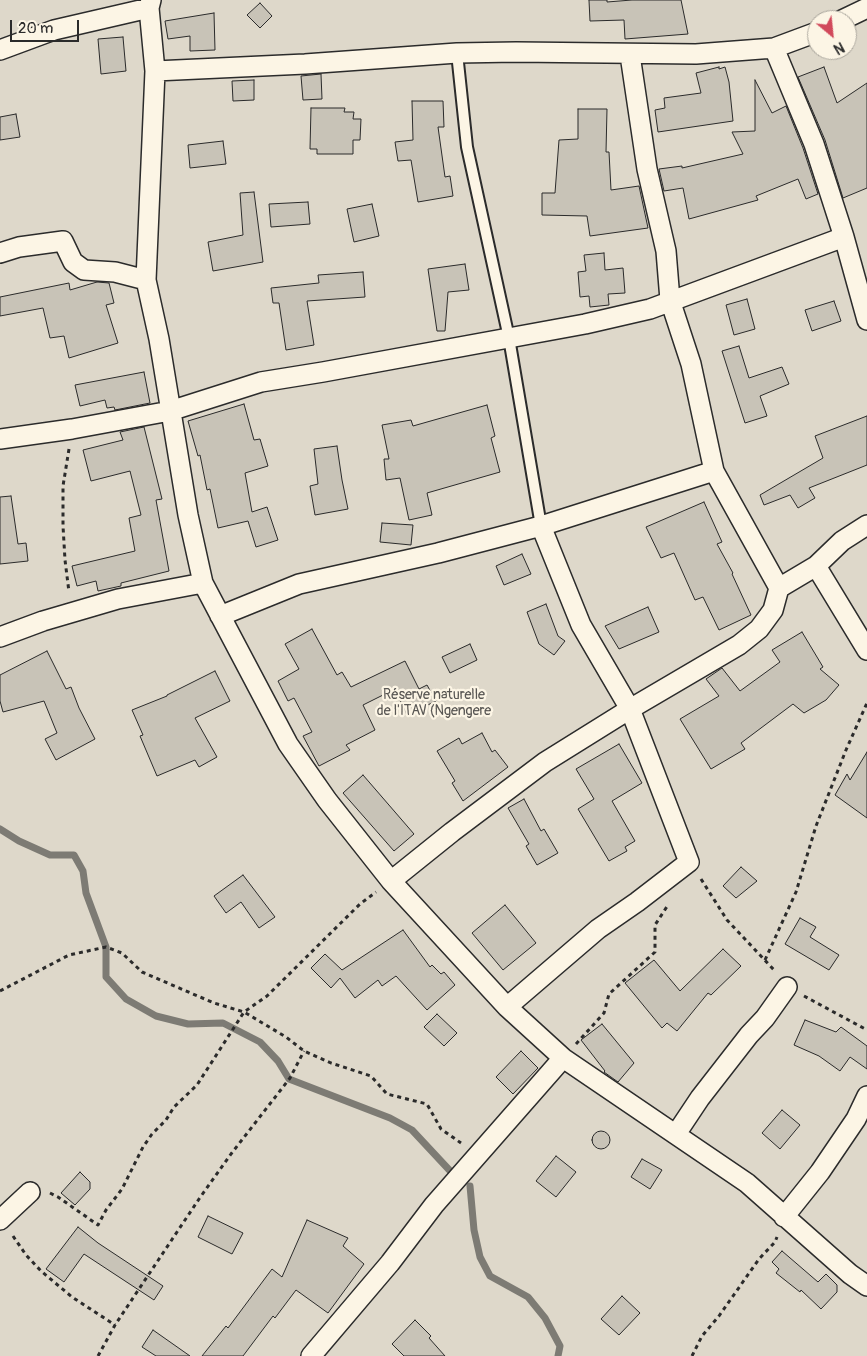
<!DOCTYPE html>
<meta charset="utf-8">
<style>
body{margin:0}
#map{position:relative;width:867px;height:1356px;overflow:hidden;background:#fcf5e5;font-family:Pangolin,sans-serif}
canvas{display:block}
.north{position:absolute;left:807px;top:10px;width:50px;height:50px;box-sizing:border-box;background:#fcf5e5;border:1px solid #a8a49b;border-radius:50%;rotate:152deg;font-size:14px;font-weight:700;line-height:20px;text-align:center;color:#2b2b2b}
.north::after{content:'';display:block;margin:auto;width:18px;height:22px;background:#d1495b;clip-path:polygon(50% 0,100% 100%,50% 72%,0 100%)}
.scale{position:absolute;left:10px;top:20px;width:69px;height:22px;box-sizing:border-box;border:2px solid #2b2b2b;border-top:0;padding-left:6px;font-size:15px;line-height:18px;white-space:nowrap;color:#2b2b2b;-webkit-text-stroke:4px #fcf5e5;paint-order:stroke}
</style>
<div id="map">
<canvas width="867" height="1356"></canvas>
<div class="north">N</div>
<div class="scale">20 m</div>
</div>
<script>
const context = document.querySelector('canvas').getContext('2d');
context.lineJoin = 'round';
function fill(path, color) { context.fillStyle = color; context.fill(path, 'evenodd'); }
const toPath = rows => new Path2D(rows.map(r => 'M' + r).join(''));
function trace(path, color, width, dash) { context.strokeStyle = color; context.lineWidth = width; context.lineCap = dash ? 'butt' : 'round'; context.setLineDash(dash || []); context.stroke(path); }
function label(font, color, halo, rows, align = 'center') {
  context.font = font + ' Pangolin,sans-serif'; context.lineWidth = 4.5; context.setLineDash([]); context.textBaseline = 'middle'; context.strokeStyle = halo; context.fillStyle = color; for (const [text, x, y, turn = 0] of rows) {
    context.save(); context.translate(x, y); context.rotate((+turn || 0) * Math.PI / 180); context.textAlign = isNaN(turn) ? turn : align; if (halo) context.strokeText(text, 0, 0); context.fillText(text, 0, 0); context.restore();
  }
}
const green = toPath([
 [0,0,867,0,867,1356,0,1356],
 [817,20,847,20,847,50,817,50]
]);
const stream = toPath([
 [0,829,19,841,50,855,74,855,83,871,86,893,106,947,106,977,126,999,156,1016,188,1024,223,1023,260,1042,278,1061,289,1079,390,1118,412,1130,453,1174],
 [470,1186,474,1230,480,1257,490,1276,528,1297,545,1318,560,1346,558,1356]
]);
const building = toPath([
 [589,0,607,0,607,2,632,0,681,0,688,34,625,39,624,20,590,21,589,0],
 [260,3,272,16,260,28,247,15,260,3],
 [214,13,215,50,190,51,190,36,168,39,165,21,214,13],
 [123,37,126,71,101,74,98,39,123,37],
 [719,67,719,69,725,67,729,82,733,121,658,132,655,110,665,108,664,98,701,93,696,73,719,67],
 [824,67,837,103,867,83,867,188,843,198,825,140,798,77,824,67],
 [321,74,322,99,303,100,301,76,321,74],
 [254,80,254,100,233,101,232,81,254,80],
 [755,80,772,113,786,106,803,148,818,194,806,199,798,179,756,196,758,200,689,219,683,188,664,191,659,169,682,166,682,168,743,154,732,132,755,131,755,80],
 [412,101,443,101,444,127,438,127,445,177,450,176,453,196,418,202,411,160,398,161,395,142,413,140,412,101],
 [311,108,345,108,344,112,354,112,353,119,361,119,360,140,353,140,353,154,317,154,317,149,310,149,311,108],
 [578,109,607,109,606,152,609,152,611,190,639,186,648,228,590,236,587,216,542,215,542,193,555,193,559,140,578,139,578,109],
 [16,114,20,137,0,140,0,117,16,114],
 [223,141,226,164,190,168,188,145,223,141],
 [254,192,263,262,213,271,208,242,243,235,240,193,254,192],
 [308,202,310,224,271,227,269,204,308,202],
 [372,204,379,236,354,242,347,209,372,204],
 [604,253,605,270,623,268,625,293,608,294,609,305,590,307,589,296,580,297,578,272,586,271,584,255,604,253],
 [465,264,469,290,448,292,445,331,437,331,428,269,465,264],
 [363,272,365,297,307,301,314,345,286,350,279,303,273,303,271,288,319,283,318,275,363,272],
 [97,282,109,283,114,303,106,305,118,343,69,358,64,336,50,338,43,308,0,316,0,297,69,283,70,290,97,282],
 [747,299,755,329,734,335,726,305,747,299],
 [834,301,841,321,812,331,805,310,834,301],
 [739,346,749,378,782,367,789,384,760,396,767,416,745,423,722,351,739,346],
 [144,372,150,403,115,410,114,407,107,408,105,400,80,406,75,385,144,372],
 [244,404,254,440,260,439,268,466,245,473,252,512,267,507,278,540,256,547,248,521,218,528,210,489,207,490,200,455,198,456,188,421,244,404],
 [487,405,495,436,491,438,500,472,427,493,432,515,409,520,400,478,386,480,384,459,389,459,382,425,411,420,413,426,487,405],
 [867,416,867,465,809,488,815,498,798,508,790,495,764,505,760,495,823,458,815,436,867,416],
 [144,427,162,499,156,500,169,571,121,583,121,586,98,591,96,581,77,586,72,566,135,551,129,518,141,515,130,471,91,481,83,450,123,440,120,432,144,427],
 [337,446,342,480,348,509,315,515,310,486,318,484,314,449,337,446],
 [11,496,18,544,26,543,28,561,0,564,0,497,11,496],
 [704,502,722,542,717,544,733,573,732,574,751,615,719,630,703,597,695,600,674,553,661,558,646,527,704,502],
 [382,523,413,525,411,545,380,542,382,523],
 [522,554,531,574,504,585,496,566,522,554],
 [546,604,558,636,565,641,554,655,539,644,527,612,546,604],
 [648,607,659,632,619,649,605,626,648,607],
 [312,629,337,675,342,672,351,687,405,661,419,689,427,685,436,701,407,715,395,689,363,705,375,730,346,745,350,750,319,766,303,736,312,732,294,698,288,701,278,681,299,669,285,644,312,629],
 [802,632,823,667,820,669,839,685,826,700,804,713,793,704,741,743,745,749,711,769,680,719,719,696,706,679,722,668,740,691,780,662,772,650,802,632],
 [470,644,477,660,450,673,442,657,470,644],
 [47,651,66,689,71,687,79,708,95,739,56,760,45,739,57,733,44,701,3,712,0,701,0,675,47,651],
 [215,671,230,701,195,718,217,757,199,767,195,760,157,776,140,736,143,735,132,710,167,696,167,695,215,671],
 [482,733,492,752,495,750,508,767,463,801,452,783,455,781,437,751,459,738,462,744,482,733],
 [619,744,642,783,612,801,635,841,625,847,627,851,609,861,578,809,594,799,576,769,619,744],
 [867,752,867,818,835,795,847,774,850,780,867,752],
 [363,775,414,834,394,851,343,793,363,775],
 [524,799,541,831,544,829,558,853,537,865,526,846,529,844,508,808,524,799],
 [741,867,757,881,736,898,723,886,741,867],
 [243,875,275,917,259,928,241,902,226,913,214,896,243,875],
 [505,905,536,943,503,970,472,933,505,905],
 [800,918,816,927,810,937,839,955,829,970,785,944,800,918],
 [403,930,430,967,432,965,441,974,444,972,455,985,427,1010,396,976,382,986,378,980,355,998,340,978,331,988,311,968,325,954,342,970,403,930],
 [723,949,741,966,711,995,708,993,677,1031,667,1023,662,1028,625,983,654,960,680,991,723,949],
 [437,1014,457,1033,444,1046,424,1027,437,1014],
 [805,1020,836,1032,841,1027,867,1046,867,1069,850,1057,840,1071,819,1056,794,1045,805,1020],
 [602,1024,634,1063,618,1082,604,1072,605,1071,581,1040,602,1024],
 [521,1051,538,1068,513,1094,496,1077,521,1051],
 [782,1110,800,1125,780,1149,762,1133,782,1110],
 '592 1140a9 9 0 1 1 18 0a9 9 0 1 1-18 0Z',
 [556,1156,576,1172,556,1197,536,1181,556,1156],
 [642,1159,662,1170,650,1189,631,1177,642,1159],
 [80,1172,90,1182,90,1189,75,1205,61,1193,80,1172],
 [208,1216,243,1233,232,1254,198,1237,208,1216],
 [307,1220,348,1238,343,1246,364,1264,328,1313,296,1290,275,1318,273,1316,243,1356,202,1356,226,1326,228,1328,272,1269,282,1277,307,1220],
 [78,1227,98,1243,163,1286,154,1300,84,1254,64,1282,46,1269,78,1227],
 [782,1251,818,1282,826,1274,837,1285,837,1292,821,1309,801,1290,800,1292,776,1273,779,1269,772,1262,782,1251],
 [622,1296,640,1313,619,1335,601,1319,622,1296],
 [415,1320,431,1336,429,1338,445,1356,404,1356,392,1344,415,1320],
 [153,1330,190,1356,156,1356,142,1347,153,1330]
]);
const path = toPath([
 [69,449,63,486,63,526,65,560,69,592],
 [701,879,727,920,775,971],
 [765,960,796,892,816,826,846,750,867,703],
 [0,991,69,955,106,947,122,953,142,972,214,1003,244,1012,286,1037,304,1051,331,1063,371,1076,387,1094,427,1104,441,1129,461,1143],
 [804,996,867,1030],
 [576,1044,604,1013,609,994,655,952,655,925,668,905],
 [50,1193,58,1197,98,1225,106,1210,122,1189,143,1147,152,1134,166,1120,174,1107,197,1085,244,1012,267,996,360,904,376,892],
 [13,1236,26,1255,41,1271,72,1297,115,1325],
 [98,1356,115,1325,199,1199,231,1154,290,1078,304,1051],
 [692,1356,702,1336,719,1316,759,1259,775,1242,777,1237]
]);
const service = toPath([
 [457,53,467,147,509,338,541,526]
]);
const minor = toPath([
 [151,0,149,8,155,71,146,280,159,339,188,515,203,583,288,744,327,800,391,881,507,1007,563,1058,747,1183,850,1274,867,1286],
 [842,20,867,8],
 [774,48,814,144,844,237,867,320],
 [0,50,54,30,149,8],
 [630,55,647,169,666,251,670,300,691,364,714,471,779,588],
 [155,71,305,64,457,53,516,52,696,54,774,48,817,32],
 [0,253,19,247,63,241,73,262,84,270,115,272,146,280],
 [0,439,72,429,170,411,261,382,323,372,585,324,650,309,844,237],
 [816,566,867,650],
 [220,616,299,584,438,553,541,526,714,471],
 [0,637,43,621,118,599,203,583],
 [391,881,452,832,545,762,630,709,739,645,759,629,773,610,779,588,816,566,842,541,867,525],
 [507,1007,598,929,637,902,689,862,630,709,581,625,541,526],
 [676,1134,700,1098,749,1035,765,1018,787,987],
 [784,1217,820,1172,856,1119,867,1096],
 [0,1220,30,1192],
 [311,1356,390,1263,434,1205,563,1058]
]);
const parkNames = [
 ["Réserve naturelle",434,695],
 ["de l'ITAV (Ngengere",434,711]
];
fill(green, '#ded8ca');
trace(stream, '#7d7b74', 7);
fill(building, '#c8c3b7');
trace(building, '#2b2b2b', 1);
trace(service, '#2b2b2b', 14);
trace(minor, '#2b2b2b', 22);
trace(path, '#2b2b2b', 3, [4, 4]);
trace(service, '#fcf5e5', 10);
trace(minor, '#fcf5e5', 19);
label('14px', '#585653', '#fcf5e5', parkNames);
</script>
